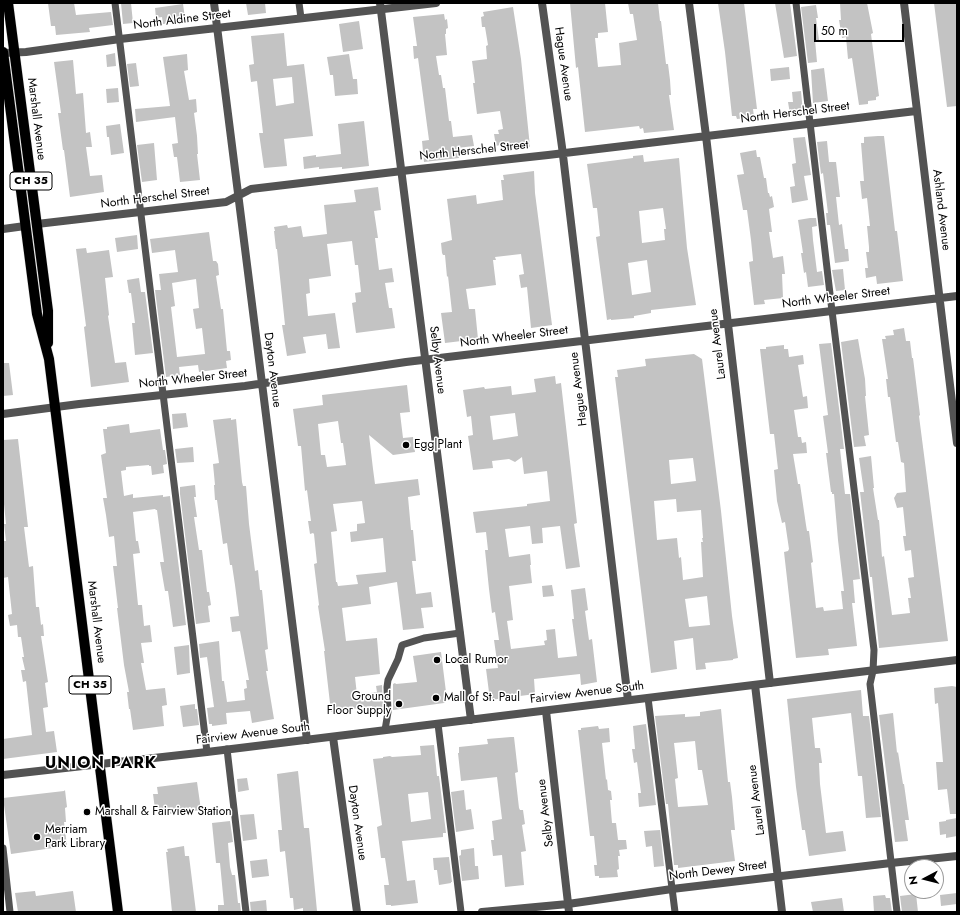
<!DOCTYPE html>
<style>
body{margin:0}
#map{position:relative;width:960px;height:915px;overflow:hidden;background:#fff;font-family:Jost,sans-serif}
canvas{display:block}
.frame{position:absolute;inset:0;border:4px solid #000;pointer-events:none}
.north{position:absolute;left:904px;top:859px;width:40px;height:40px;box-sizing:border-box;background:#fff;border:1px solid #999;border-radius:50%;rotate:263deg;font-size:11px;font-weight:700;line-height:16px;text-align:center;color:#000}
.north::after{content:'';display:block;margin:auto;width:14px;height:18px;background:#000;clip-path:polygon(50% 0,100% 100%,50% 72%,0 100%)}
.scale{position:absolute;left:814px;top:24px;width:90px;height:18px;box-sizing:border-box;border:2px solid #000;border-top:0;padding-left:5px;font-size:12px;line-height:14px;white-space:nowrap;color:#000;-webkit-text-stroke:3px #fff;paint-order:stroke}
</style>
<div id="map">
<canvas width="960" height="915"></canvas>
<div class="frame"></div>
<div class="north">N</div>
<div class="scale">50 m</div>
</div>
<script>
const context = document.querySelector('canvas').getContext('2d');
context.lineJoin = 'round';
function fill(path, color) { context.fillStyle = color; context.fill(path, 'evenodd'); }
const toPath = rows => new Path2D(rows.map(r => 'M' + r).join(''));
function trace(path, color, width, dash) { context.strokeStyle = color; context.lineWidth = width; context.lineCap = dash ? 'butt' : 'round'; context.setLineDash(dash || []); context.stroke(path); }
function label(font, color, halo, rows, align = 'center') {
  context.font = font + ' Jost,sans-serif'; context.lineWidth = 3; context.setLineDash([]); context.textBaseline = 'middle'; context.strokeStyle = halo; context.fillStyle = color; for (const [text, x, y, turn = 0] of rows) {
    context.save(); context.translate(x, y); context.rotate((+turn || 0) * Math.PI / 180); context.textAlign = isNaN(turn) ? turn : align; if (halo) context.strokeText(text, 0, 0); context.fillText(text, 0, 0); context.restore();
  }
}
const building = toPath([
 [48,3,74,3,76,15,111,12,113,25,89,28,90,32,56,35,55,26,51,26],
 [121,3,131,3,133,23,123,24],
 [246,3,265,3,266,13,248,15],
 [570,3,605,3,608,32,598,33,598,38,595,38,598,67,621,65,619,43,637,40,633,14,630,14,628,3,658,3,660,21,661,21,666,64,668,64,670,80,671,95,669,95,674,130,644,133,643,128,640,129,639,126,585,132,578,67,576,68],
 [718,3,744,3,757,109,753,109,754,117,737,119,736,116,732,116,725,52],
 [775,3,790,3,797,56,784,58],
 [840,3,867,3,873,33,871,34,879,96,876,97,876,100,868,101,868,104,859,105,852,58,848,59,846,37,842,38,839,20,841,20],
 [934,3,957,3,957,106,947,107],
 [183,4,185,18,182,18,180,21,163,24,162,17,156,18,155,8],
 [816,5,818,18,816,18,819,40,815,40,817,62,808,63,801,7],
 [513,7,521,59,530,147,501,151,500,145,496,146,494,134,499,134,498,130,503,129,500,111,477,114,473,83,475,83,472,61,487,59,486,46,488,45,485,27,482,27,481,17,484,16,483,12],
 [444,14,445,20,447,19,448,28,446,29,446,34,445,34,447,55,436,56,439,75,441,75,443,88,445,88,449,121,451,121,453,137,472,135,474,146,457,148,459,158,424,162,422,141,429,140,418,58,414,59,413,46,417,46,413,17],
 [359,21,363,49,343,52,339,24],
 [284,33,287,66,304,64,313,136,284,139,287,166,264,168,259,133,263,133,257,81,251,82,249,65,254,64,251,36],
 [292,77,294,103,276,106,273,79],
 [115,53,116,66,107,67,106,55],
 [187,54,188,70,184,71,189,100,196,99,197,112,194,113,197,136,198,154,197,154,200,180,180,182,177,157,174,157,172,144,178,143,175,117,136,122,135,109,170,106,163,57],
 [349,54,353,79,357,79,358,94,335,96,333,75,330,75,327,57],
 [73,60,76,94,83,93,86,133,90,132,92,147,86,147,90,176,102,175,104,192,70,197,64,150,63,150,58,113,61,113,54,62],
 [136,63,139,86,130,87,127,64],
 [789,67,790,79,771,81,770,69],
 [824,68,828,101,813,103,811,70],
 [118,88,119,102,107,103,106,89],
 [801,91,803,113,790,114,788,102,793,102,792,92],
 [364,121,369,166,342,169,342,167,319,169,319,167,304,169,303,157,316,155,316,157,341,154,338,124],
 [120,124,124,153,111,155,109,137,107,137,106,126],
 [878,136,884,136,895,231,897,231,903,281,877,284,876,276,866,278,865,268,868,268,866,252,869,252,869,247,867,226,870,226,867,198,862,199,860,181,864,181,861,143,864,143,864,137],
 [805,137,811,175,804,176,808,200,792,203,790,187,795,186,792,164,796,163,793,138],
 [827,141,829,162,836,162,840,197,836,197,839,225,842,224,845,249,848,249,849,261,835,263,830,225,827,225,826,213,828,213,823,173,821,174,817,142],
 [154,143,157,180,142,182,137,145],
 [756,150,757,157,760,157,764,178,766,178,768,193,769,193,770,197,772,196,774,207,769,209,772,232,769,232,773,258,783,256,785,274,782,274,783,298,764,300,765,304,754,305,749,262,753,261,753,260,751,240,747,210,743,210,737,175,744,174,740,153],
 [643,155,644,162,679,158,687,248,696,305,651,310,651,313,634,316,634,318,611,320,611,319,607,320,596,237,600,236,597,208,593,208,587,164,633,158,633,156],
 [663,208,666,229,664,229,665,240,642,243,639,211],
 [647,260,651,292,632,295,628,263],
 [534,171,535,193,552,325,531,328,527,287,521,288,519,275,524,274,521,254,495,257,496,260,493,260,496,285,466,289,469,309,475,309,478,339,445,343,441,313,452,312,448,276,447,277,445,255,443,255,442,253,441,243,452,240,447,199,476,195,477,204,503,200,501,180,504,180,503,175],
 [378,187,381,210,374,211,378,238,375,238,379,270,392,268,394,282,385,283,389,308,392,308,395,328,356,333,352,303,356,302,355,293,361,292,358,265,355,265,352,241,327,244,331,276,309,279,310,293,306,294,308,316,335,313,340,348,328,349,326,334,303,337,306,353,287,356,282,325,285,325,277,249,276,249,274,231,275,231,274,227,287,225,288,228,301,226,303,237,327,234,324,205,356,202,354,190],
 [810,218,816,218,817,226,812,227,813,240,817,272,822,271,824,285,808,287,806,272,804,273,801,253,803,253,798,220],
 [209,232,213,261,216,261,218,264,219,275,216,276,221,309,223,309,227,351,230,351,231,360,226,361,227,368,199,372,198,365,179,367,180,375,166,377,155,290,161,290,159,274,178,272,175,250,152,253,150,239],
 [196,279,199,308,193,309,196,329,202,328,205,354,177,357,171,307,175,306,172,283],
 [137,235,138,249,117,252,115,238],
 [86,248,87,253,109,250,113,277,105,278,109,315,108,316,115,363,126,362,129,382,91,387,84,327,86,326,76,249],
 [843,269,845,290,836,291,832,270],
 [139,278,141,292,145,292,153,353,135,355,132,323,135,323,131,293,129,293,127,280],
 [904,328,906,341,910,341,912,358,913,358,920,415,919,416,948,641,879,648,872,577,870,577,860,492,864,492,859,458,871,456,874,488,873,488,878,520,879,520,882,557,884,556,892,615,910,613,908,598,911,598,908,578,914,577,911,550,905,551,903,536,906,536,903,507,897,508,894,498,897,493,906,492,904,463,901,462,898,442,896,442,890,397,888,397,886,379,888,379,882,339,886,339,885,336,894,335,893,330],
 [858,339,865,379,866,396,865,396,869,435,864,436,866,446,854,447,841,342],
 [831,343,844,449,840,449,845,494,850,494,860,579,853,580,855,603,852,603,857,646,828,649,829,655,796,658,784,552,788,551,789,549,785,522,782,523,777,501,774,470,778,469,774,434,770,434,760,349,766,349,766,347,784,345,784,349,788,349,789,357,803,355,804,364,798,365,803,397,807,396,808,408,794,410,798,437,801,437,802,443,806,442,807,453,793,454,798,484,800,484,806,525,807,531,809,531,813,562,811,563,816,608,823,607,824,611,843,609,841,591,844,591,838,540,834,494,832,494,832,492,831,492,826,453,828,453,823,416,828,415,819,344],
 [694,354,702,359,721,511,732,616,738,658,733,659,733,660,705,663,706,669,696,670,693,638,674,641,677,669,651,673,615,377,618,377,617,370,646,366,645,359],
 [693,458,696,481,671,484,669,460],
 [676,499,677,512,701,510,703,538,702,538,703,542,701,542,703,577,683,580,681,557,679,558,677,538,657,540,654,501],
 [707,596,710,625,689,627,685,599],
 [3,363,9,363,13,395,3,396],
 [555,376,556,384,561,383,577,523,574,524,580,567,566,569,560,526,542,528,543,543,532,544,530,526,505,529,509,557,530,554,531,565,530,565,532,583,509,586,513,620,507,621,511,649,545,645,544,641,547,640,546,630,555,629,558,658,577,656,572,619,574,619,571,590,585,588,588,610,585,611,589,640,592,639,597,682,581,685,580,674,534,679,535,694,490,700,486,669,498,668,494,640,499,640,495,612,492,613,489,589,485,550,488,550,486,532,476,533,473,512,527,506,527,504,550,501,547,471,524,474,522,457,515,462,509,459,492,461,493,468,473,470,468,436,473,435,471,416,467,417,463,390,484,387,485,389,511,386,512,395,536,392,534,379],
 [515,413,518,436,493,440,490,416],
 [407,385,410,412,400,413,403,438,413,437,415,452,393,455,369,435,373,469,375,484,418,479,420,495,408,497,411,530,413,530,416,561,412,561,416,594,431,592,433,607,421,608,424,628,403,630,397,582,369,587,371,604,342,608,346,641,377,638,380,674,355,677,357,695,377,692,376,686,382,685,383,707,372,708,372,706,331,712,324,651,325,651,318,606,319,605,314,564,317,563,314,534,313,533,310,534,308,521,311,521,307,490,305,491,301,446,298,446,293,409,323,405,322,395],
 [338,421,341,443,343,443,346,465,327,467,325,455,321,455,318,424],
 [362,501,365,523,357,524,357,531,350,532,351,542,383,538,386,572,356,575,358,584,338,586,337,582,336,582,331,532,337,531,333,504],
 [186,413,188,427,173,429,172,414],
 [231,418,231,420,236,419,242,482,243,486,246,486,249,524,255,571,258,570,260,590,262,590,268,649,265,650,268,671,266,671,274,719,252,723,250,711,226,713,227,724,212,726,212,724,209,724,207,708,214,707,207,657,200,658,199,644,219,641,222,681,224,681,227,702,245,700,244,689,247,688,246,680,249,680,240,631,232,632,230,617,239,616,235,585,232,565,230,565,229,558,227,543,223,544,217,500,215,500,214,485,215,485,213,464,219,463,213,420],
 [129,424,130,433,160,429,163,450,165,450,167,464,163,465,164,473,152,475,151,466,149,466,149,465,126,467,126,470,121,471,124,496,133,494,133,498,163,495,163,497,170,496,186,625,173,627,168,591,165,591,160,562,164,562,157,510,156,510,155,509,133,512,136,541,138,541,140,553,133,554,138,605,142,605,144,626,150,625,152,642,141,643,144,663,141,663,146,690,165,688,167,705,162,706,164,726,133,730,130,709,129,709,127,692,129,692,124,665,117,608,118,608,113,566,117,566,114,536,109,537,106,515,103,498,107,498,101,455,106,453,103,429,107,429,107,427],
 [18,439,28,527,24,527,29,567,33,566,36,607,39,607,41,625,43,624,44,636,41,636,48,682,45,683,48,707,43,708,46,732,54,731,57,752,3,759,3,739,32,735,26,681,23,682,21,670,25,670,22,657,24,657,21,637,18,637,17,625,10,626,8,615,12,614,8,577,3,578,3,541,6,541,4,524,6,524,4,504,3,505,3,440],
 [193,447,194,462,177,463,175,449],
 [195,485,196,497,194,497,197,517,194,517,199,550,202,550,207,592,209,592,211,605,208,606,210,622,196,624,180,494,180,487],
 [552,585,554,596,543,597,542,586],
 [189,645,190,673,177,675,174,647],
 [441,652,447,700,444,703,393,710,393,684,395,683,396,684,417,682,413,656],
 [952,686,957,687,957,814,950,814,947,789,938,790,936,762,943,762,938,703,935,704,934,688],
 [861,690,863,716,869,716,881,817,866,818,862,776,858,776,851,713,812,718,815,748,820,748,822,763,819,763,820,784,826,833,843,831,846,851,809,856,805,830,802,830,796,787,787,699],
 [195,704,195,709,197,709,199,725,183,727,180,706],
 [721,709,728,782,730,782,732,797,735,830,731,830,731,831,735,861,678,868,678,865,674,865,668,804,666,804,655,716,685,714,685,717,700,716,700,712],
 [695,741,698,770,702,770,708,805,678,807,675,779,678,778,674,743],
 [893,713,897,753,898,752,903,784,904,784,909,820,905,820,908,841,895,842,879,715],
 [646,724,656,805,639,807,638,793,641,793,637,762,634,763,632,749,635,749,633,726],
 [598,726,599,729,609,728,610,742,602,743,606,780,607,779,608,790,611,791,612,800,610,800,612,823,616,823,618,840,626,840,627,849,619,850,620,856,618,856,619,869,617,870,618,877,599,878,599,876,595,876,594,865,597,865,594,836,590,836,578,730,581,730,581,728],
 [511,737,514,737,518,772,515,773,519,808,520,810,523,810,525,824,522,825,526,851,521,852,524,885,505,887,502,855,493,856,491,840,494,840,492,821,502,819,497,777,461,781,458,753,459,753,459,747,488,744,487,739],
 [434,745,437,776,439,776,446,833,443,833,443,837,402,841,407,881,415,880,418,903,391,906,391,905,386,905,384,885,389,885,385,858,381,858,377,827,382,825,373,759,383,758,383,757,390,756,392,757,421,755,420,746],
 [428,792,431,819,411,822,408,794],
 [298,771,304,828,309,828,317,911,306,912,303,912,303,908,294,910,293,898,290,898,285,851,280,852,278,830,282,830,277,774],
 [247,778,249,790,238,792,237,779],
 [197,782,201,810,160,815,160,808,155,809,153,794,158,794,157,787],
 [464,790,466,810,471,809,474,829,456,832,451,792],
 [64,791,65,790,67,807,65,808,66,822,64,822,67,846,11,854,3,798],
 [254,814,257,839,243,841,240,815],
 [957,818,957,836,946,838,946,834,940,835,939,822,946,821,946,820],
 [230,821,233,842,228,843,230,867,232,875,235,875,238,903,240,903,241,912,218,912,218,905,224,905,220,863,216,863,212,823],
 [660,830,664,866,654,867,652,846,646,847,644,831],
 [184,846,185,856,189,856,196,912,172,912,166,852,168,852,167,849],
 [474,848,475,866,478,866,479,879,462,881,459,856,461,855,461,850],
 [449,857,452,882,451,882,451,883,439,885,437,870,434,870,433,858],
 [267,859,269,876,252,878,250,861],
 [35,891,36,896,73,891,76,912,18,912,15,893],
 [957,893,957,904,941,906,940,895],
 [916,894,918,912,902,912,900,896],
 [885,895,886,898,890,898,892,912,874,912,873,896],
 [842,898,844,912,813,912,811,902],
 [266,900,267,912,251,912,250,902]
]);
const service = toPath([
 [115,3,207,752],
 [299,3,301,18],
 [796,3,832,311,874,650,873,671,870,684,897,912],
 [648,698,675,912],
 [438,724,461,912],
 [385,730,388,712,387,687,388,680,398,659,402,645,424,638,460,633],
 [227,749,246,912],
 [3,848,10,912]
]);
const minor = toPath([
 [214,3,307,740],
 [542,3,562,147,628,700],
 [689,3,706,136,770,683],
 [904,3,957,443],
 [3,53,26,52,120,39,436,3],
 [37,224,226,202,251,189,419,169,548,155,916,111],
 [3,229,25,226],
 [3,414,79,404,245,386,406,362,957,296],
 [755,685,782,912],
 [546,711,569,912],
 [333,737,357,912],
 [482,912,568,904,672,889,891,863,957,856]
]);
const tertiary = toPath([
 [380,3,471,720],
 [3,775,207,752,957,660]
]);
const primary = toPath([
 [8,3,48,311,48,343],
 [3,52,37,314,49,359,55,407,118,912]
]);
const markers = [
 [406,445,4,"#000"],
 [437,660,4,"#000"],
 [436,698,4,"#000"],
 [399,704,4,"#000"],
 [87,812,4,"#000"],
 [37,837,4,"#000"]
];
const shields = [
 [31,181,42],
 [90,685,42]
];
const shieldNames = [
 ["CH 35",31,181],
 ["CH 35",90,685]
];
const streetNames = [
 ["North Aldine Street",182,20,-7],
 ["Hague Avenue",563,64,82],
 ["North Herschel Street",795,113,-7],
 ["Marshall Avenue",36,119,83],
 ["North Herschel Street",474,151,-6],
 ["North Herschel Street",155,198,-7],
 ["Ashland Avenue",941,210,83],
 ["North Wheeler Street",836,298,-7],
 ["North Wheeler Street",514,337,-7],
 ["Laurel Avenue",718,344,-97],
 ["Selby Avenue",437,360,83],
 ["Dayton Avenue",272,370,83],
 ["North Wheeler Street",193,379,-6],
 ["Hague Avenue",579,389,-97],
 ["Marshall Avenue",96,622,83],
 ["Fairview Avenue South",587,693,-7],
 ["Fairview Avenue South",253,734,-7],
 ["Laurel Avenue",757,800,-97],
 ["Selby Avenue",546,813,-97],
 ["Dayton Avenue",357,823,82],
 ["North Dewey Street",718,871,-7]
];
const poiNames = [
 ["Egg|Plant",414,445],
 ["Local Rumor",445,660],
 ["Ground",391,697,"right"],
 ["Floor Supply",391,711,"right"],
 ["Mall of St. Paul",444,698],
 ["Marshall & Fairview Station",95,812],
 ["Merriam",45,830],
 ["Park Library",45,844]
];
const districtNames = [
 ["UNION PARK",101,764]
];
fill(building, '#c3c3c3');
trace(primary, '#dbdbdb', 11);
trace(service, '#535353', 7);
trace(minor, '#535353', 8);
trace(tertiary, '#535353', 8);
trace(primary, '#000', 10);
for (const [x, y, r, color] of markers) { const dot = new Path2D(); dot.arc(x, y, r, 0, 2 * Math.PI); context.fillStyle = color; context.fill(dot); trace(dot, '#fff', 1.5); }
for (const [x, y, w] of shields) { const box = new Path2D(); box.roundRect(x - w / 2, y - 9, w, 18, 3); context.fillStyle = '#fff'; context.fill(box); trace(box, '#000', 1); }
label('bold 11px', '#000', null, shieldNames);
label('12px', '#000', '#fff', streetNames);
label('12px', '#000', '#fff', poiNames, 'left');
context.letterSpacing = '1px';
label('bold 16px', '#000', '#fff', districtNames);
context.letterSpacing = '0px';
</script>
